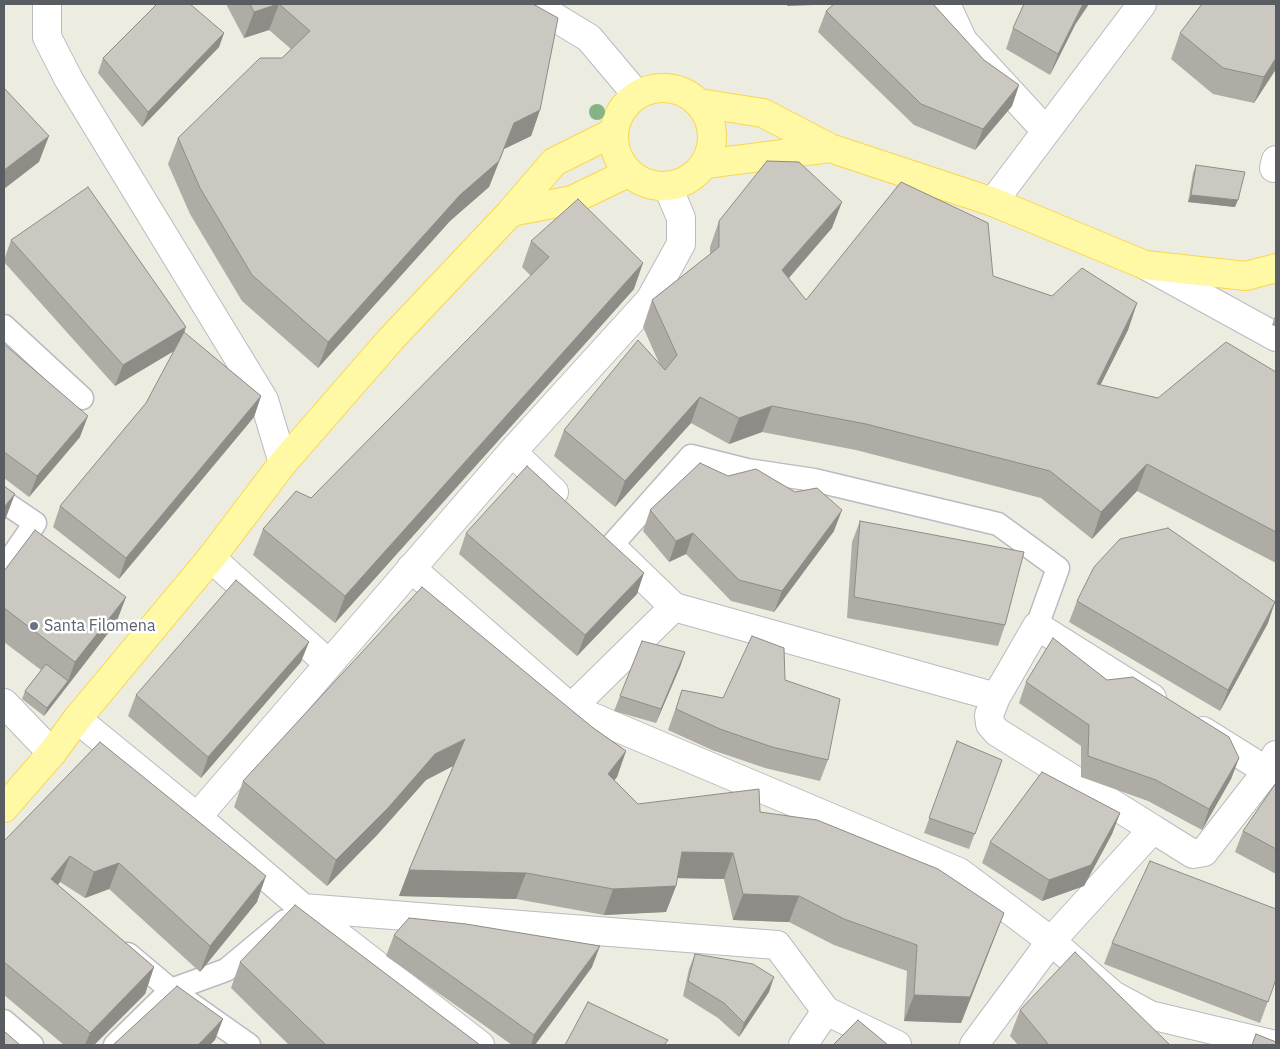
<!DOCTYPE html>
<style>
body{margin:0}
#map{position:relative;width:1280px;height:1049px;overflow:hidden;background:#edece0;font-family:"IBM Plex Sans",sans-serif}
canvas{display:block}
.frame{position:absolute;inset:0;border:5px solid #595d62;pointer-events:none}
</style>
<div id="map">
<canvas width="1280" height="1049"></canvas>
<div class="frame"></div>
</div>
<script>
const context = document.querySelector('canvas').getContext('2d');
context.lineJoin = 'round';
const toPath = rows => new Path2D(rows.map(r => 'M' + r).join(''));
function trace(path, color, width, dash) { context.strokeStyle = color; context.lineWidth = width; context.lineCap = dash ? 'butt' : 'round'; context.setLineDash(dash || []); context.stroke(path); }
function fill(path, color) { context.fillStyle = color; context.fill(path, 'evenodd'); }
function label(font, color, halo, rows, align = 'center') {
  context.font = font + ' "IBM Plex Sans",sans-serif'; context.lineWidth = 5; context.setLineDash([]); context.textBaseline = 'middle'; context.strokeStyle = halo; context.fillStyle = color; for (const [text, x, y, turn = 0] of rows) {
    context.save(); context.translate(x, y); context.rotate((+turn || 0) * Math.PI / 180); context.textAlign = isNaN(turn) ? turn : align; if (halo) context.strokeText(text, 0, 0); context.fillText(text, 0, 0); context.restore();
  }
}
const service = toPath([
 [4,326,82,398],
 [4,502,35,523,4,568],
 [611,546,691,456,747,470,814,480,998,524,1058,568,1037,626],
 [128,954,171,990,249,1045],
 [4,1021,32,1045],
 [115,1045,171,990,226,970,285,921]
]);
const minor = toPath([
 [47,4,47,37,69,80,264,400,283,463],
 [533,4,589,38,637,95],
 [946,4,963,41,1046,131],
 [1274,168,1276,160],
 [993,202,1142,4],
 [1145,265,1276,337],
 [512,452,554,492],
 [616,551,674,607,996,697,1037,626,1152,698],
 [211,558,329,664],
 [411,568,571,708,959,872,1051,941,1113,995,1150,1015,1276,1045],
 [996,697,989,715,990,724,997,732,1153,829],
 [4,703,52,753],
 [571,708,674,607],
 [77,719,197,817,303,908,777,945,826,1011,897,1045],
 [1203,731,1267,771,1276,755],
 [197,817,512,452,650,300,681,244,681,218,668,187],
 [303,908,480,1045],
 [803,1045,826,1011],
 [974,1045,1051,941,1153,829,1193,854,1204,852,1267,771,1276,766]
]);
const primary = toPath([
 '614 137a49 49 0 1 1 98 0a49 49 0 1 1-98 0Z',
 [699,103,763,113,830,148,993,202,1145,265,1246,276,1276,268],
 [705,164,830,148],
 [511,212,572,200,628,173],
 [4,808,52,753,77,719,211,558,283,463,391,339,511,212,554,162,614,132]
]);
const trees = [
 [597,112]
];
const wall = toPath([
 [226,4,533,4,540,110,531,136,504,149,489,187,450,221,318,368,242,301,190,214,168,164,178,138,282,58,291,49,269,30,244,38],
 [1276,4,1276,69,1254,103,1213,94,1171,59,1180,33],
 [826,11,984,60,1019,85,1012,106,975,150,914,125,818,32],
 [1075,25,1050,75,1006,49,1013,28],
 [224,33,219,47,142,127,98,73,103,58],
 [1196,165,1235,207,1188,202,1193,173],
 [719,221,832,228,789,278,806,300,993,276,1052,296,1137,303,1128,330,1100,385,1158,398,1276,372,1276,563,1137,491,1092,539,1041,498,856,450,762,432,729,444,691,423,615,507,554,456,564,430,659,363,643,327,652,300,710,254,710,247],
 [11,240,184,333,261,396,254,417,119,579,53,527,60,506,146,403,174,351,115,386,4,262,4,260],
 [531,241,634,289,335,623,253,555,263,529,311,498,531,276,522,267],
 [1276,313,1276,327,1272,325],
 [4,344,80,437,29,497,4,478],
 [650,510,834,531,774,612,731,601,686,554,669,562,643,531],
 [860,521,1005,625,998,646,847,618,852,542],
 [466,533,637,594,577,656,459,554],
 [4,571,126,597,116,623,44,716,22,699,25,691,41,670,4,642],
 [1077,601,1268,623,1220,711,1069,622],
 [685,652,680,667,656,723,614,711,620,696],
 [301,662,201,778,128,716,136,695],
 [785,680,828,760,820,781,765,768,712,750,668,730,682,690,723,698],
 [1107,680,1239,758,1231,779,1202,830,1148,801,1081,777,1081,746,1019,703,1026,682],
 [592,727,626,751,617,777,614,780,638,804,760,812,1004,913,994,939,961,1023,904,1021,907,971,834,945,789,922,733,920,724,879,677,878,676,886,666,912,604,915,516,899,399,896,409,870,453,766,426,780,378,834,327,886,234,807,243,781],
 [957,741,1002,760,969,849,924,833],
 [100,742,257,902,200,972,109,889,85,898,60,882,58,885,154,967,145,994,94,1045,64,1045,4,995,4,841],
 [1276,783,1276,874,1235,852,1243,831],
 [1120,813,1112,834,1084,886,1042,901,982,863,990,842],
 [394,935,592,967,535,1045,512,1045,386,956],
 [1112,943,1276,979,1260,1023,1104,964],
 [695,954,769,992,739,1037,718,1018,683,996,689,969],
 [240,962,480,1045,289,1045,231,988],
 [1020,1010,1170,1045,1018,1045,1010,1036]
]);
const shadedWall = toPath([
 [279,4,269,30,244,38,254,12],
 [788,4,814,4,813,5,787,6],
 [1083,4,1089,4,1075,25,1050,75,1058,54],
 [224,33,219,47,142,127,148,112],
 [1276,58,1276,69,1254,103,1264,77],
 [1019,85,1012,106,975,150,983,129],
 [540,110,531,136,504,149,489,187,450,221,318,368,328,342,514,123],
 [49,136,39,162,4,189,4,170],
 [1191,195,1238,200,1235,207,1188,202],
 [842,202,832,228,773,296,782,270],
 [643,263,634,289,335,623,345,596],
 [1137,303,1128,330,1088,410,1097,384],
 [186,327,179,348,115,386,123,365],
 [261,396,254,417,119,579,126,558],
 [700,397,691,423,615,507,625,481],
 [772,406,762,432,729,444,739,418],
 [88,416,80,437,29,497,37,476],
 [1147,464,1137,491,1092,539,1101,512],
 [15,494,5,520,4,522,4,507],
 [842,510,834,531,774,612,782,591],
 [693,533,686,554,669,562,676,541],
 [644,573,637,594,577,656,585,635],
 [126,597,116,623,44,716,47,708,68,681,75,662],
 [1275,602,1268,623,1220,711,1228,690],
 [309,642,301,662,201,778,208,757],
 [685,652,680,667,656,723,661,709],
 [465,739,455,765,426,780,378,834,327,886,336,860,435,754],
 [626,751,617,777,598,800,608,774],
 [1239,758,1231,779,1202,830,1209,809],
 [1120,813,1112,834,1084,886,1042,901,1049,880],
 [682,852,733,853,724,879,672,878],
 [70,856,60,882,41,905,51,879],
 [119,863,109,889,85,898,94,872],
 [409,870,526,873,516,899,399,896],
 [266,876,257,902,200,972,210,946],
 [676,886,666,912,604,915,613,889],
 [743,894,799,896,789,922,733,920],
 [1004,913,994,939,961,1023,904,1021,914,995],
 [600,946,592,967,535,1045,531,1045,534,1035],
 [154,967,145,994,94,1045,85,1045,90,1033],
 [774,977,769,992,739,1037,744,1023],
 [223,1019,215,1040,210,1045,198,1045]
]);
const building = toPath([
 [157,4,190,4,224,33,148,112,103,58,157,4],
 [250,4,278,4,254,12,250,4],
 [279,4,533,4,558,18,540,110,514,123,499,161,460,195,328,342,252,275,200,188,178,138,260,58,282,58,310,31,279,4],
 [834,4,933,4,984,60,1019,85,983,129,921,104,826,11,834,4],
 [1024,4,1083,4,1058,54,1013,28,1024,4],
 [1202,4,1276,4,1276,58,1264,77,1223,68,1180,33,1202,4],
 [4,88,49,136,4,170,4,88],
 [767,161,799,162,842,202,782,270,806,300,901,182,988,223,993,276,1052,296,1082,268,1137,303,1097,384,1158,398,1226,342,1276,372,1276,532,1147,464,1101,512,1050,471,866,424,772,406,739,418,700,397,625,481,564,430,638,340,665,370,677,355,652,300,719,247,719,221,767,161],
 [1196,165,1245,172,1238,200,1191,195,1196,165],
 [88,187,186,327,123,365,11,240,88,187],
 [578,199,643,263,345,596,263,529,296,491,311,498,549,257,531,241,578,199],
 [184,332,261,396,126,558,60,506,146,403,184,332],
 [4,344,88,416,37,476,4,452,4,344],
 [700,463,728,476,756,469,795,492,817,488,842,510,782,591,739,580,693,533,676,541,650,510,700,463],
 [527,466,644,573,585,635,466,533,527,466],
 [4,486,15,494,4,507,4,486],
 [860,521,1024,552,1005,625,854,597,860,521],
 [1168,528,1275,602,1228,690,1077,601,1094,567,1120,539,1168,528],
 [35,530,126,597,75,662,4,608,4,571,35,530],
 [236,580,309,642,208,757,136,695,236,580],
 [422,587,592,727,626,751,608,774,638,804,759,789,760,812,817,820,938,869,1004,913,970,997,914,995,917,945,844,919,799,896,743,894,733,853,682,852,676,886,613,889,526,873,409,870,465,739,435,754,388,808,336,860,243,781,422,587],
 [752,636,784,648,785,680,840,699,828,760,772,747,720,729,676,709,682,690,723,698,752,636],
 [1053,638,1107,680,1133,677,1229,737,1239,758,1209,809,1156,780,1088,756,1089,725,1026,682,1053,638],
 [642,641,685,652,661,709,620,696,642,641],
 [46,664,68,681,47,708,25,691,46,664],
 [957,741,1002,760,975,834,929,818,957,741],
 [100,742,266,876,210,946,119,863,94,872,70,856,51,879,154,967,90,1033,4,962,4,841,100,742],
 [1042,772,1120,813,1091,865,1049,880,990,842,1042,772],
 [1276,783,1276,849,1243,831,1276,783],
 [1150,861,1276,909,1276,979,1268,1002,1112,943,1150,861],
 [295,905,480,1045,326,1045,240,962,295,905],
 [409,918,466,924,600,946,534,1035,394,935,409,918],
 [1075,952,1170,1045,1049,1045,1020,1010,1075,952],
 [695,954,753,964,774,977,744,1023,724,1003,688,981,695,954],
 [177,986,223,1019,198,1045,113,1045,177,986],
 [588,1002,668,1040,664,1045,565,1045,588,1002],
 [858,1020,888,1045,833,1045,858,1020],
 [4,1031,20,1045,4,1045,4,1031],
 [1256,1034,1276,1042,1276,1045,1252,1045,1256,1034]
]);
const markers = [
 [34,626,5,"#6b7280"]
];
const worshipNames = [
 ["Santa Filomena",44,626]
];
trace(service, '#b8bbc0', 25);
trace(minor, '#b8bbc0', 30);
trace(primary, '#f9d74e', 30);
trace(service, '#fff', 22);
trace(minor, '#fff', 28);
trace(primary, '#fff8a4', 28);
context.fillStyle = '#84b385';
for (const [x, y] of trees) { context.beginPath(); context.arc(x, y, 8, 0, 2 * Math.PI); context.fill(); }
fill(wall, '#aeaca5');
fill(shadedWall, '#8d8c86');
fill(building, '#cac8c0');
trace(building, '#8d8c86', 1);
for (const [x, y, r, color] of markers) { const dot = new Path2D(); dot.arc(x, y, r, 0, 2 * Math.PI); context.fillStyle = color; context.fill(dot); trace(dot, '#fff', 2); }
label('16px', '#5b616d', '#fff', worshipNames, 'left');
</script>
